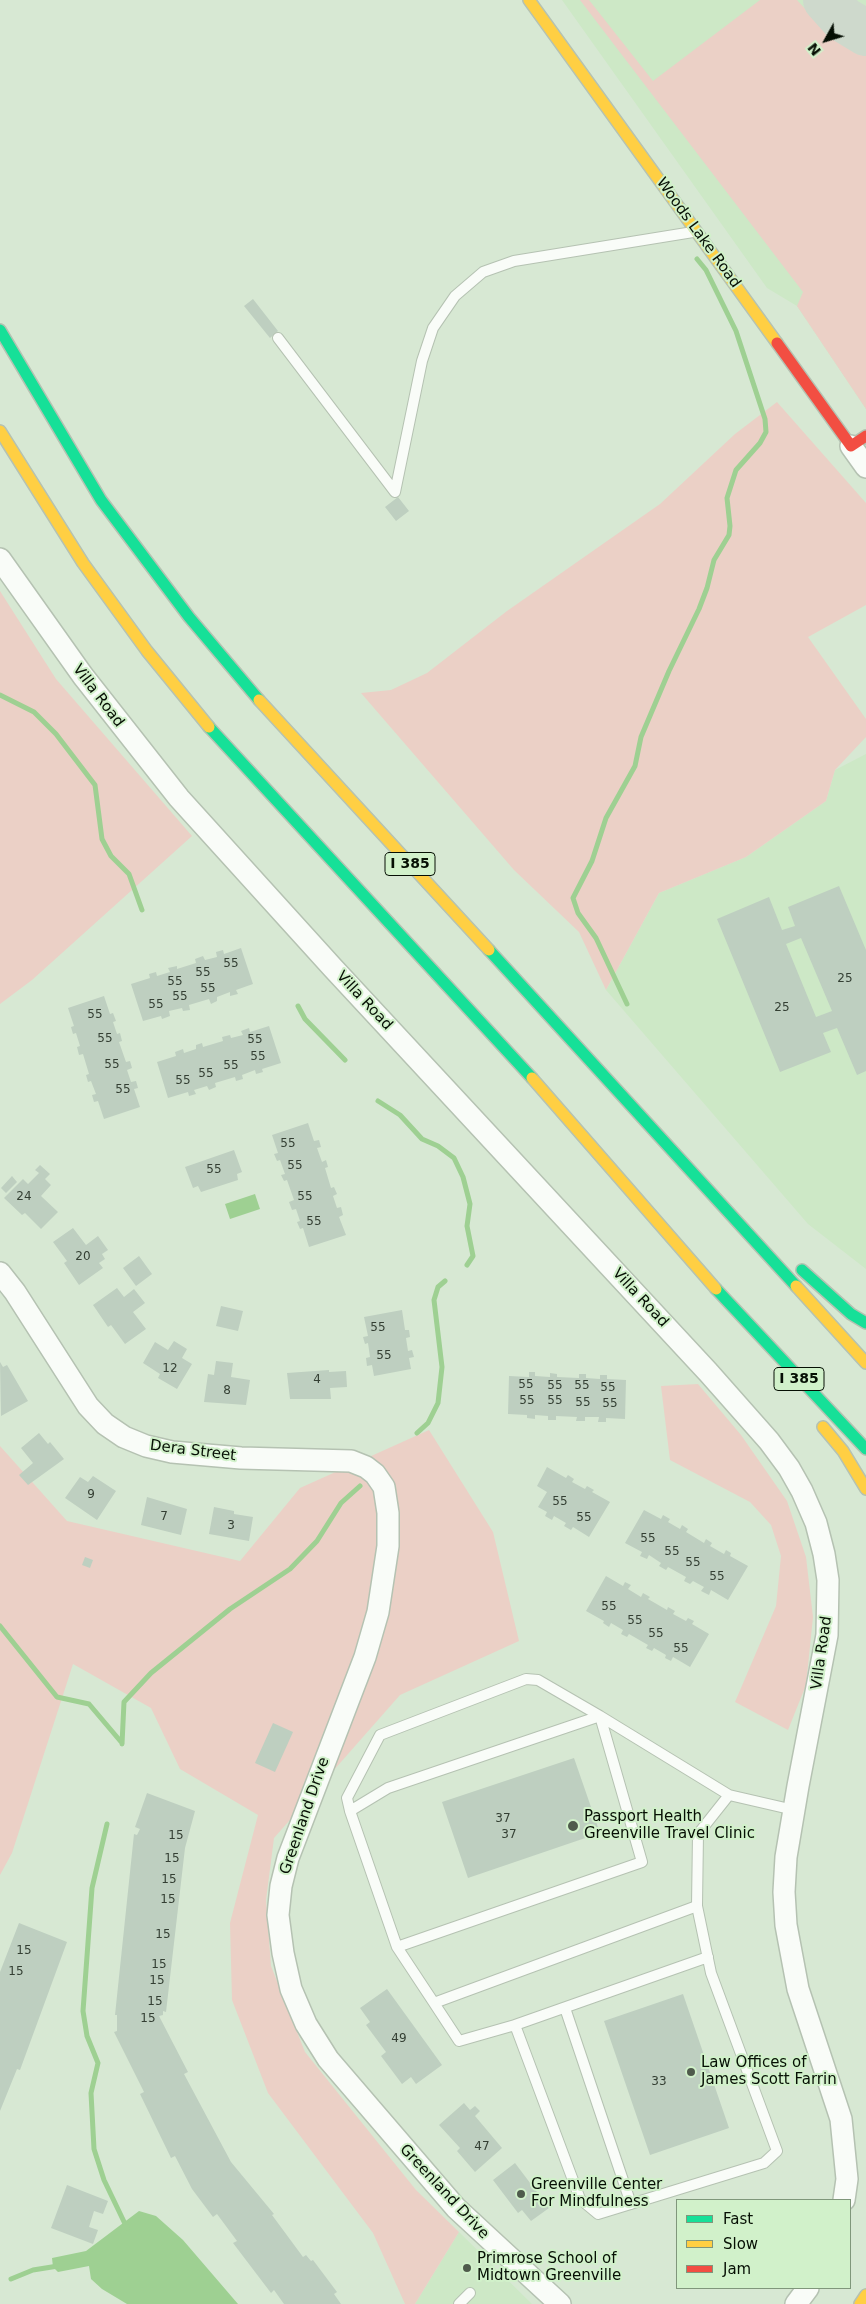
<!DOCTYPE html>
<style>
body{margin:0}
#map{position:relative;width:866px;height:2304px;overflow:hidden;background:#d7e8d3;font-family:"DejaVu Sans",sans-serif}
canvas{display:block}
.legend{position:absolute;left:676px;top:2199px;width:175px;height:90px;box-sizing:border-box;background:#d1f1ca;border:1px solid #80977b;margin:0;padding:6px 9px;list-style:none;font-size:15px;color:#060f04}
.legend li{display:flex;align-items:center;gap:10px;height:25px}
.legend b{width:25px;border:1px solid #80977b}
.north{position:absolute;left:801px;top:15px;width:50px;height:50px;-webkit-text-stroke:4px #d1f1ca;paint-order:stroke;rotate:231deg;font-size:14px;font-weight:700;line-height:20px;text-align:center;color:#060f04}
.north::after{content:'';display:block;margin:auto;width:18px;height:22px;background:#060f04;clip-path:polygon(50% 0,100% 100%,50% 72%,0 100%)}
</style>
<div id="map">
<canvas width="866" height="2304"></canvas>
<ul class="legend">
<li><b style="height:6px;background:#16e098"></b>Fast</li>
<li><b style="height:6px;background:#ffcf43"></b>Slow</li>
<li><b style="height:6px;background:#f24e42"></b>Jam</li>
</ul>
<div class="north">N</div>
</div>
<script>
const context = document.querySelector('canvas').getContext('2d');
context.lineJoin = 'round';
function fill(path, color) { context.fillStyle = color; context.fill(path, 'evenodd'); }
const toPath = rows => new Path2D(rows.map(r => 'M' + r).join(''));
function trace(path, color, width, dash) { context.strokeStyle = color; context.lineWidth = width; context.lineCap = dash ? 'butt' : 'round'; context.setLineDash(dash || []); context.stroke(path); }
function label(font, color, halo, rows, align = 'center') {
  context.font = font + ' "DejaVu Sans",sans-serif'; context.lineWidth = 4; context.setLineDash([]); context.textBaseline = 'middle'; context.strokeStyle = halo; context.fillStyle = color; for (const [text, x, y, turn = 0] of rows) {
    context.save(); context.translate(x, y); context.rotate((+turn || 0) * Math.PI / 180); context.textAlign = isNaN(turn) ? turn : align; if (halo) context.strokeText(text, 0, 0); context.fillText(text, 0, 0); context.restore();
  }
}
const built = toPath([
 [562,0,866,0,866,409,797,306,767,288],
 [866,754,866,1269,808,1224,606,990,659,893,746,857,826,801,835,770],
 [459,2232,532,2304,415,2304]
]);
const green = toPath([
 [580,0,589,0,653,81,760,0,797,0,820,25,842,42,866,55,866,409,797,306,803,292],
 [777,402,866,503,866,605,808,637,866,719,866,737,835,770,826,801,746,857,659,893,606,990,579,932,514,870,361,693,391,690,427,673,507,611,660,504,735,434],
 [0,591,56,679,192,836,32,980,0,1004],
 [698,1384,741,1435,787,1501,806,1557,813,1617,806,1685,788,1730,735,1702,776,1606,781,1556,771,1525,750,1502,670,1460,661,1386],
 [429,1430,493,1532,519,1641,400,1695,274,1838,266,1900,271,1966,305,2052,416,2190,459,2232,415,2304,405,2304,373,2233,268,2093,232,2000,230,1923,258,1815,180,1769,151,1708,73,1664,12,1853,0,1875,0,1446,67,1521,240,1561,300,1488]
]);
const water = toPath([
 [255,1194,260,1209,230,1219,225,1204],
 [139,2211,156,2216,183,2240,238,2304,127,2304,102,2289,91,2279,89,2266,58,2272,53,2267,52,2258,86,2251]
]);
const stream = toPath([
 [0,695,34,712,56,734,95,785,102,839,111,856,129,874,142,910],
 [627,1004,596,938,578,913,573,898,592,861,606,818,635,766,641,737,669,671,699,609,707,588,714,560,729,535,730,526,727,498,736,470,760,443,766,432,765,419,736,331,706,270,697,259],
 [298,1006,305,1019,345,1060],
 [378,1101,400,1115,422,1139,438,1146,454,1158,463,1177,470,1204,467,1226,473,1256,467,1265],
 [417,1433,428,1423,438,1403,442,1367,434,1300,438,1287,445,1281],
 [0,1626,57,1697,89,1704,122,1743],
 [122,1744,124,1702,151,1673,230,1609,290,1569,317,1541,341,1503,360,1486],
 [107,1824,92,1888,83,2011,87,2036,98,2063,91,2093,94,2149,104,2180,127,2228],
 [11,2279,33,2270,58,2266]
]);
const taxiway = toPath([
 [826,0,843,19,866,33]
]);
const building = toPath([
 [253,299,278,331,270,338,244,306],
 [398,497,409,511,396,521,385,507],
 [839,886,866,950,866,1071,857,1075,837,1028,823,1033,831,1052,780,1072,717,919,769,897,782,930,795,926,788,907],
 [801,938,832,1011,816,1017,786,944],
 [241,948,253,984,236,990,238,994,230,996,230,992,217,997,217,1001,211,1004,209,999,189,1005,190,1010,183,1011,182,1008,169,1011,170,1016,162,1019,161,1016,143,1021,131,984,150,978,149,974,156,972,157,976,170,972,168,968,177,966,177,969,196,963,195,959,203,956,205,960,217,957,216,952,223,950,224,954],
 [104,996,110,1014,113,1013,116,1021,113,1022,117,1034,120,1033,122,1041,119,1042,126,1062,130,1061,132,1068,127,1070,131,1082,136,1081,138,1088,134,1089,140,1107,104,1119,98,1101,94,1102,92,1095,96,1094,91,1081,88,1082,86,1075,89,1074,83,1054,79,1055,77,1047,80,1046,76,1033,73,1034,71,1027,74,1026,68,1008],
 [269,1026,281,1063,262,1069,263,1072,256,1074,255,1070,242,1075,243,1079,236,1081,235,1077,215,1083,216,1087,209,1090,207,1086,194,1090,196,1094,189,1096,188,1092,168,1098,157,1062,176,1056,175,1052,183,1049,184,1053,196,1049,196,1045,202,1043,203,1047,223,1041,222,1037,230,1035,231,1038,243,1035,241,1031,249,1028,250,1032],
 [308,1123,314,1141,319,1140,321,1147,317,1148,322,1162,326,1160,328,1167,325,1168,331,1188,334,1187,337,1194,333,1196,337,1208,341,1207,343,1215,339,1217,346,1235,309,1247,303,1228,300,1229,297,1222,300,1221,296,1209,292,1210,289,1202,294,1200,287,1180,284,1181,281,1175,285,1174,280,1160,277,1161,274,1154,278,1153,272,1135],
 [234,1150,242,1172,237,1174,238,1180,201,1192,198,1186,193,1188,185,1167],
 [40,1165,50,1174,45,1179,51,1185,41,1196,58,1212,41,1229,25,1213,22,1215,4,1198,23,1179,28,1184,39,1173,35,1170],
 [12,1176,17,1182,6,1193,1,1188],
 [73,1228,86,1245,98,1236,108,1250,102,1254,105,1259,99,1263,103,1268,79,1285,64,1263,67,1261,53,1242],
 [139,1256,152,1274,136,1286,123,1268],
 [117,1288,124,1297,134,1289,145,1303,133,1312,146,1329,125,1344,111,1325,108,1327,93,1305],
 [221,1306,243,1311,238,1331,216,1326],
 [402,1310,405,1330,409,1330,410,1337,406,1338,408,1351,412,1350,414,1357,409,1358,411,1369,374,1376,372,1365,367,1366,366,1358,370,1357,368,1343,365,1344,363,1337,368,1336,364,1317],
 [174,1341,187,1349,182,1358,192,1364,177,1389,158,1378,160,1374,143,1363,155,1342,168,1350],
 [216,1361,233,1363,231,1377,250,1380,246,1405,204,1402,208,1374,214,1375],
 [0,1362,3,1367,7,1365,28,1401,1,1416],
 [329,1370,329,1372,346,1371,347,1387,330,1388,331,1399,290,1399,287,1373],
 [529,1372,535,1372,535,1376,550,1377,550,1373,557,1374,557,1377,579,1378,579,1374,586,1374,586,1378,600,1379,600,1375,607,1375,607,1379,626,1380,625,1419,606,1418,606,1422,598,1422,599,1417,585,1417,585,1421,576,1421,577,1417,556,1416,556,1420,548,1420,548,1416,535,1415,535,1419,527,1418,527,1415,508,1414,509,1376,529,1377],
 [39,1433,48,1444,50,1442,64,1459,28,1485,19,1475,33,1463,21,1448],
 [547,1467,566,1478,568,1475,574,1479,572,1482,585,1489,587,1486,594,1490,592,1492,610,1502,589,1537,573,1527,571,1530,564,1526,566,1523,554,1516,552,1520,545,1516,547,1512,538,1507,547,1492,537,1486],
 [93,1476,116,1491,97,1520,65,1498,80,1477,88,1482],
 [147,1497,187,1509,181,1535,141,1525],
 [214,1507,234,1511,234,1514,253,1517,249,1541,209,1534],
 [644,1510,661,1519,663,1515,670,1519,668,1522,680,1529,682,1525,688,1529,686,1532,704,1543,706,1539,712,1543,710,1546,724,1554,726,1550,731,1553,730,1556,748,1566,728,1600,711,1590,709,1595,701,1591,704,1587,693,1581,690,1584,684,1581,686,1577,668,1567,666,1570,659,1566,661,1563,649,1555,647,1559,640,1556,642,1552,625,1543],
 [85,1557,93,1560,90,1568,82,1565],
 [606,1576,623,1586,625,1582,631,1585,628,1589,641,1597,643,1593,650,1597,648,1599,667,1610,668,1607,675,1611,673,1614,686,1621,688,1618,694,1621,692,1624,709,1634,690,1667,673,1657,671,1661,665,1658,666,1655,654,1648,652,1651,646,1648,648,1645,629,1634,627,1637,621,1634,623,1630,611,1623,609,1627,603,1623,604,1621,586,1611],
 [273,1723,293,1732,275,1772,255,1763],
 [574,1758,600,1833,468,1878,442,1802],
 [147,1793,195,1811,185,1848,166,2012,163,2011,163,2015,159,2016,188,2072,184,2074,231,2162,274,2214,272,2215,303,2257,306,2255,311,2261,313,2260,337,2292,334,2294,341,2304,284,2304,274,2290,271,2293,233,2243,237,2241,217,2214,213,2217,192,2189,175,2156,171,2158,140,2094,144,2092,114,2032,117,2031,117,2015,115,2015,134,1834,137,1835,140,1829,135,1827],
 [19,1923,67,1942,20,2070,17,2069,0,2111,0,1972],
 [387,1989,442,2065,416,2084,411,2077,402,2084,381,2056,386,2052,366,2025,370,2022,360,2008],
 [683,1994,729,2128,650,2155,604,2021],
 [464,2103,470,2110,475,2106,480,2111,475,2116,502,2148,475,2172,457,2151,460,2148,439,2125],
 [515,2163,549,2208,531,2221,522,2210,518,2213,493,2180],
 [67,2185,108,2201,103,2214,94,2211,89,2227,98,2230,93,2244,51,2228]
]);
const lane = toPath([
 [278,338,395,492,422,361,433,328,455,296,483,272,514,261,693,232],
 [729,1795,600,1716,388,1788,350,1811,397,1947,434,2003,697,1906,698,1834,729,1795,794,1810],
 [350,1811,347,1798,380,1735,526,1679,538,1680,600,1716,642,1862,397,1947],
 [434,2003,459,2041,515,2025,580,2199,598,2214,764,2163,777,2151,711,1973,697,1906],
 [565,2008,631,2204],
 [515,2025,708,1957],
 [459,2304,470,2293]
]);
const street = toPath([
 [851,446,866,467],
 [0,559,83,676,179,798,333,968,708,1372,769,1441,789,1468,802,1491,816,1523,824,1554,828,1580,827,1635,798,1786,786,1857,784,1892,786,1925,798,1989,841,2119,847,2179,844,2200],
 [0,1273,15,1292,88,1406,105,1424,124,1437,146,1446,172,1452,241,1458,351,1461,366,1467,375,1474,384,1487,388,1513,388,1546,378,1612,365,1657,288,1858,281,1886,278,1915,283,1953,291,1989,306,2024,328,2059,456,2208,560,2304],
 [796,2304,808,2288]
]);
const fast = toPath([
 [0,330,101,500,189,617,259,700],
 [209,727,532,1078],
 [489,950,796,1286],
 [802,1270,851,1314,866,1323],
 [716,1289,866,1449]
]);
const slow = toPath([
 [529,0,777,343],
 [0,431,83,563,147,651,209,727],
 [259,700,489,950],
 [532,1078,716,1289],
 [796,1286,866,1363],
 [823,1427,843,1451,866,1489],
 [860,2304,866,2295]
]);
const jam = toPath([
 [777,343,851,446,866,436]
]);
const markers = [
 [573,1826,6,"#4f5b4c"],
 [691,2072,5,"#4f5b4c"],
 [521,2194,5,"#4f5b4c"],
 [467,2268,5,"#4f5b4c"]
];
const numberNames = [
 ["55",231,964],
 ["55",203,973],
 ["25",845,979],
 ["55",175,982],
 ["55",208,989],
 ["55",180,997],
 ["55",156,1005],
 ["25",782,1008],
 ["55",95,1015],
 ["55",105,1039],
 ["55",255,1040],
 ["55",258,1057],
 ["55",112,1065],
 ["55",231,1066],
 ["55",206,1074],
 ["55",183,1081],
 ["55",123,1090],
 ["55",288,1144],
 ["55",295,1166],
 ["55",214,1170],
 ["24",24,1197],
 ["55",305,1197],
 ["55",314,1222],
 ["20",83,1257],
 ["55",378,1328],
 ["55",384,1356],
 ["12",170,1369],
 ["4",317,1380],
 ["55",526,1385],
 ["55",555,1386],
 ["55",582,1386],
 ["55",608,1388],
 ["8",227,1391],
 ["55",527,1401],
 ["55",555,1401],
 ["55",583,1403],
 ["55",610,1404],
 ["9",91,1495],
 ["55",560,1502],
 ["7",164,1517],
 ["55",584,1518],
 ["3",231,1526],
 ["55",648,1539],
 ["55",672,1552],
 ["55",693,1563],
 ["55",717,1577],
 ["55",609,1607],
 ["55",635,1621],
 ["55",656,1634],
 ["55",681,1649],
 ["37",503,1819],
 ["37",509,1835],
 ["15",176,1836],
 ["15",172,1859],
 ["15",169,1880],
 ["15",168,1900],
 ["15",163,1935],
 ["15",24,1951],
 ["15",159,1965],
 ["15",16,1972],
 ["15",157,1981],
 ["15",155,2002],
 ["15",148,2019],
 ["49",399,2039],
 ["33",659,2082],
 ["47",482,2147]
];
const shields = [
 [410,864,50],
 [799,1379,50]
];
const shieldNames = [
 ["I 385",410,864],
 ["I 385",799,1379]
];
const streetNames = [
 ["Woods Lake Road",698,233,54],
 ["Villa Road",98,696,53],
 ["Villa Road",364,1001,47],
 ["Villa Road",640,1298,47],
 ["Dera Street",193,1451,7],
 ["Villa Road",822,1653,-82],
 ["Greenland Drive",305,1816,-71],
 ["Greenland Drive",444,2192,47]
];
const poiNames = [
 ["Passport Health",584,1817],
 ["Greenville Travel Clinic",584,1834],
 ["Law Offices of",701,2063],
 ["James Scott Farrin",701,2080],
 ["Greenville Center",531,2185],
 ["For Mindfulness",531,2202],
 ["Primrose School of",477,2259],
 ["Midtown Greenville",477,2276]
];
fill(built, '#cde8c6');
fill(green, '#ebd0c6');
fill(water, '#9ed092');
trace(stream, '#9ed092', 5);
trace(taxiway, '#ced9cc', 46);
fill(building, '#becfc0');
trace(lane, '#b5c2b2', 12);
trace(street, '#b5c2b2', 24);
trace(fast, '#b5c2b2', 14);
trace(slow, '#b5c2b2', 14);
trace(jam, '#b5c2b2', 14);
trace(lane, '#f9fcf8', 10);
trace(street, '#f9fcf8', 21);
trace(fast, '#16e098', 11);
trace(slow, '#ffcf43', 11);
trace(jam, '#f24e42', 11);
for (const [x, y, r, color] of markers) { const dot = new Path2D(); dot.arc(x, y, r, 0, 2 * Math.PI); context.fillStyle = color; context.fill(dot); trace(dot, '#d1f1ca', 2); }
label('12px', '#343f33', null, numberNames);
for (const [x, y, w] of shields) { const box = new Path2D(); box.roundRect(x - w / 2, y - 11.5, w, 23, 4); context.fillStyle = '#d1f1ca'; context.fill(box); trace(box, '#060f04', 1); }
label('bold 14px', '#060f04', null, shieldNames);
label('15px', '#060f04', '#d1f1ca', streetNames);
label('15px', '#060f04', '#d1f1ca', poiNames, 'left');
</script>
